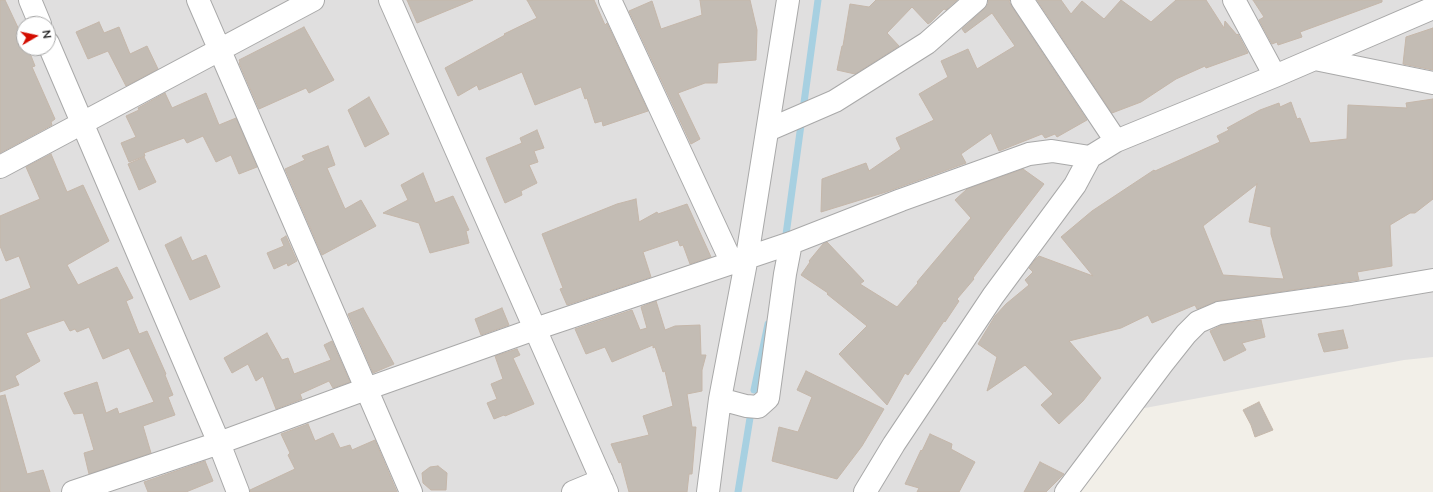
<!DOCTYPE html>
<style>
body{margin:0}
#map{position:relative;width:1433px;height:492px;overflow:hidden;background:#f2efe8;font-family:Lato,sans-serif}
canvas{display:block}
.north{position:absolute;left:16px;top:16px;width:40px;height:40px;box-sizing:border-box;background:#fff;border:1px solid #a7a7a7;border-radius:50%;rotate:81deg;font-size:11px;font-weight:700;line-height:16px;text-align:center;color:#222}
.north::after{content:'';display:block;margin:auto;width:14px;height:18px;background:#d30d00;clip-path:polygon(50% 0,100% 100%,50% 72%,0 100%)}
</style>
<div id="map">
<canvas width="1433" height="492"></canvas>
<div class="north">N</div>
</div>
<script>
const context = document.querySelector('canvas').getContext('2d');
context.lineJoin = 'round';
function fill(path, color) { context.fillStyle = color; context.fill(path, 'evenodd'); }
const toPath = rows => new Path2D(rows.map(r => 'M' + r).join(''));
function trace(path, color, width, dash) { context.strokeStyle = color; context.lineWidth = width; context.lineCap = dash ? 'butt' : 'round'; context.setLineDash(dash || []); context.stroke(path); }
const residential = toPath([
 [0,0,1433,0,1433,357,1404,360,1118,413,1060,492,0,492],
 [24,24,48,24,48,48,24,48]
]);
const stream = toPath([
 [785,242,818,0],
 [754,390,768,324],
 [738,492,750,418]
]);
const building = toPath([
 [0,0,5,0,21,34,22,34,24,39,24,48,28,48,35,66,32,67,55,119,51,122,52,125,0,153,0,0],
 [407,0,473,0,417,23,407,0],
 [527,0,594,0,605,25,607,23,648,111,603,126,602,121,595,123,587,98,585,99,581,87,535,105,522,72,479,90,477,85,458,96,445,68,505,35,504,34,537,18,527,0],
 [700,0,750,0,757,30,756,60,718,63,717,83,705,83,678,93,700,139,691,144,629,11,652,1,661,29,702,15,700,0],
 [876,0,957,0,946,10,944,9,931,22,928,24,912,7,887,33,899,46,855,74,837,70,842,46,843,46,850,4,869,7,876,0],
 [988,0,1010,0,1009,1,1012,7,1087,120,1057,137,1055,134,1045,138,1042,134,999,151,991,133,961,154,966,163,886,192,821,212,822,179,866,163,869,171,901,149,896,138,934,120,919,94,948,77,941,61,968,49,977,69,1015,46,992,13,965,33,962,29,984,9,988,4,988,0],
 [1037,0,1061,0,1071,14,1082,1,1104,19,1121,0,1151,22,1176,0,1206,0,1224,28,1225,21,1237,35,1238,34,1248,53,1206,68,1205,66,1176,79,1141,102,1112,113,1037,0],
 [1253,0,1382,0,1382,2,1300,32,1302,37,1278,45,1277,42,1272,44,1259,20,1264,17,1253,0],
 [99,22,104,33,119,27,130,54,147,46,158,69,126,86,108,51,88,59,76,32,99,22],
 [304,27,334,80,309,93,306,88,259,109,239,63,240,62,239,60,304,27],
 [1433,28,1433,70,1403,64,1406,37,1433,28],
 [165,93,172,108,206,93,219,125,236,118,257,167,239,174,231,155,216,162,203,136,187,143,184,138,144,153,145,156,129,162,121,143,136,137,126,116,139,110,138,108,165,93],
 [369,97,389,134,365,147,348,110,369,97],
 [1433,99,1433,199,1415,213,1410,213,1390,225,1392,266,1357,272,1359,280,1217,301,1197,309,1195,305,1152,323,1148,315,1121,328,1069,341,1101,378,1083,401,1059,424,1041,405,1053,394,1025,365,987,391,997,357,978,344,995,316,1006,304,1029,285,1025,280,1033,272,1029,268,1035,260,1039,256,1093,276,1061,237,1092,211,1154,170,1155,171,1220,142,1217,136,1229,130,1227,128,1260,110,1279,103,1280,107,1291,102,1297,119,1300,118,1310,143,1347,139,1348,105,1407,108,1406,103,1433,99],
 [1257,184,1249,222,1271,227,1271,234,1284,279,1223,275,1203,226,1257,184],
 [537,130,544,148,534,151,538,162,529,165,537,183,521,191,522,195,505,203,486,158,522,143,520,138,537,130],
 [328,146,335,165,327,168,345,209,361,200,376,226,322,255,285,169,305,160,302,156,328,146],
 [51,154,67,192,83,185,109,241,67,265,78,285,117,267,133,298,126,301,139,334,147,331,166,374,165,375,173,395,168,397,175,415,143,426,151,453,89,474,84,453,94,450,83,413,74,414,64,393,97,382,106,413,117,408,119,414,154,402,129,348,103,359,89,327,77,332,75,329,70,331,64,320,26,333,40,361,15,376,19,385,0,392,0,300,31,288,19,256,6,261,0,246,0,216,40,199,26,167,51,154],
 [144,157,156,182,139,190,128,164,144,157],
 [1023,169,1044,184,1004,236,973,278,974,279,957,299,959,301,945,322,944,321,908,375,905,373,887,405,839,354,867,326,827,294,828,293,801,275,810,262,809,261,823,244,827,242,864,281,860,284,897,307,918,283,917,282,971,218,955,200,967,189,1023,169],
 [423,173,435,203,453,196,469,230,466,231,469,243,430,253,419,223,383,213,408,200,401,185,423,173],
 [636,199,639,222,657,212,658,214,687,204,711,257,690,264,683,245,680,246,678,240,643,252,651,277,567,305,560,289,563,288,542,234,617,204,636,199],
 [286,236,297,261,288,266,287,263,274,269,267,253,284,246,281,239,286,236],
 [181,237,192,261,206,255,220,287,190,300,165,245,181,237],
 [656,301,665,330,675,326,700,325,701,355,706,355,702,370,702,391,687,394,692,427,696,427,692,474,689,474,687,492,629,492,621,462,619,463,611,444,649,435,643,416,673,406,665,371,663,372,655,347,653,348,653,345,612,362,605,347,586,354,575,329,632,310,640,330,647,328,641,307,656,301],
 [363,308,394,364,373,373,348,314,363,308],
 [502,308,509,325,481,335,475,319,502,308],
 [1261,320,1265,337,1242,343,1246,350,1224,361,1210,331,1222,325,1261,320],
 [1343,330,1348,348,1324,352,1318,334,1343,330],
 [267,333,282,360,288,358,294,374,331,360,324,345,332,341,350,382,333,388,329,381,300,394,302,399,276,409,263,376,256,381,248,364,232,373,224,358,267,333],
 [517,349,520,355,513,358,534,404,505,416,504,415,494,419,487,403,497,399,491,384,503,379,495,356,517,349],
 [806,371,884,409,862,446,837,479,772,461,779,427,798,432,812,397,797,390,806,371],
 [5,395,27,474,43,470,50,492,0,492,0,396,5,395],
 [1259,402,1273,430,1255,437,1251,425,1243,410,1259,402],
 [308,424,315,441,333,433,340,448,350,445,352,450,375,440,397,492,250,492,250,490,295,469,288,455,290,453,281,434,308,424],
 [930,434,952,444,951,449,975,462,959,492,917,492,919,488,905,484,921,450,922,451,930,434],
 [205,461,213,481,186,492,148,492,144,482,205,461],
 [1040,462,1064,474,1046,492,1024,492,1040,462],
 [438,466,447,473,446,490,431,490,423,483,422,473,430,467,438,466]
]);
const minor = toPath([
 [30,0,40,24],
 [198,0,411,492],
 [390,0,607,492],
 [610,0,732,263],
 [1022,0,1116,141],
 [1234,0,1275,76],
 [48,43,219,443,238,492],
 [1315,59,1433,83],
 [768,130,835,101,927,43,976,0],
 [0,167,313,0],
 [720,399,746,406,758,407,768,398,785,274,791,243],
 [73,492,219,443,366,389,535,329,791,243,901,200,1029,154,1052,151,1090,157],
 [573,492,602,480],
 [708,492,720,399,747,257,788,0],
 [865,492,894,444,993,296,1075,185,1090,157,1116,141,1275,76,1433,8],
 [1066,492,1163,363,1186,334,1198,322,1219,313,1351,294,1433,280]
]);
fill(residential, '#e0dfdf');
trace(stream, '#a7d0e1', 7);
fill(building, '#c3bcb4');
trace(building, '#c5b7aa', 1);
trace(minor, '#a9a9a9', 24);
trace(minor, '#fff', 22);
</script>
